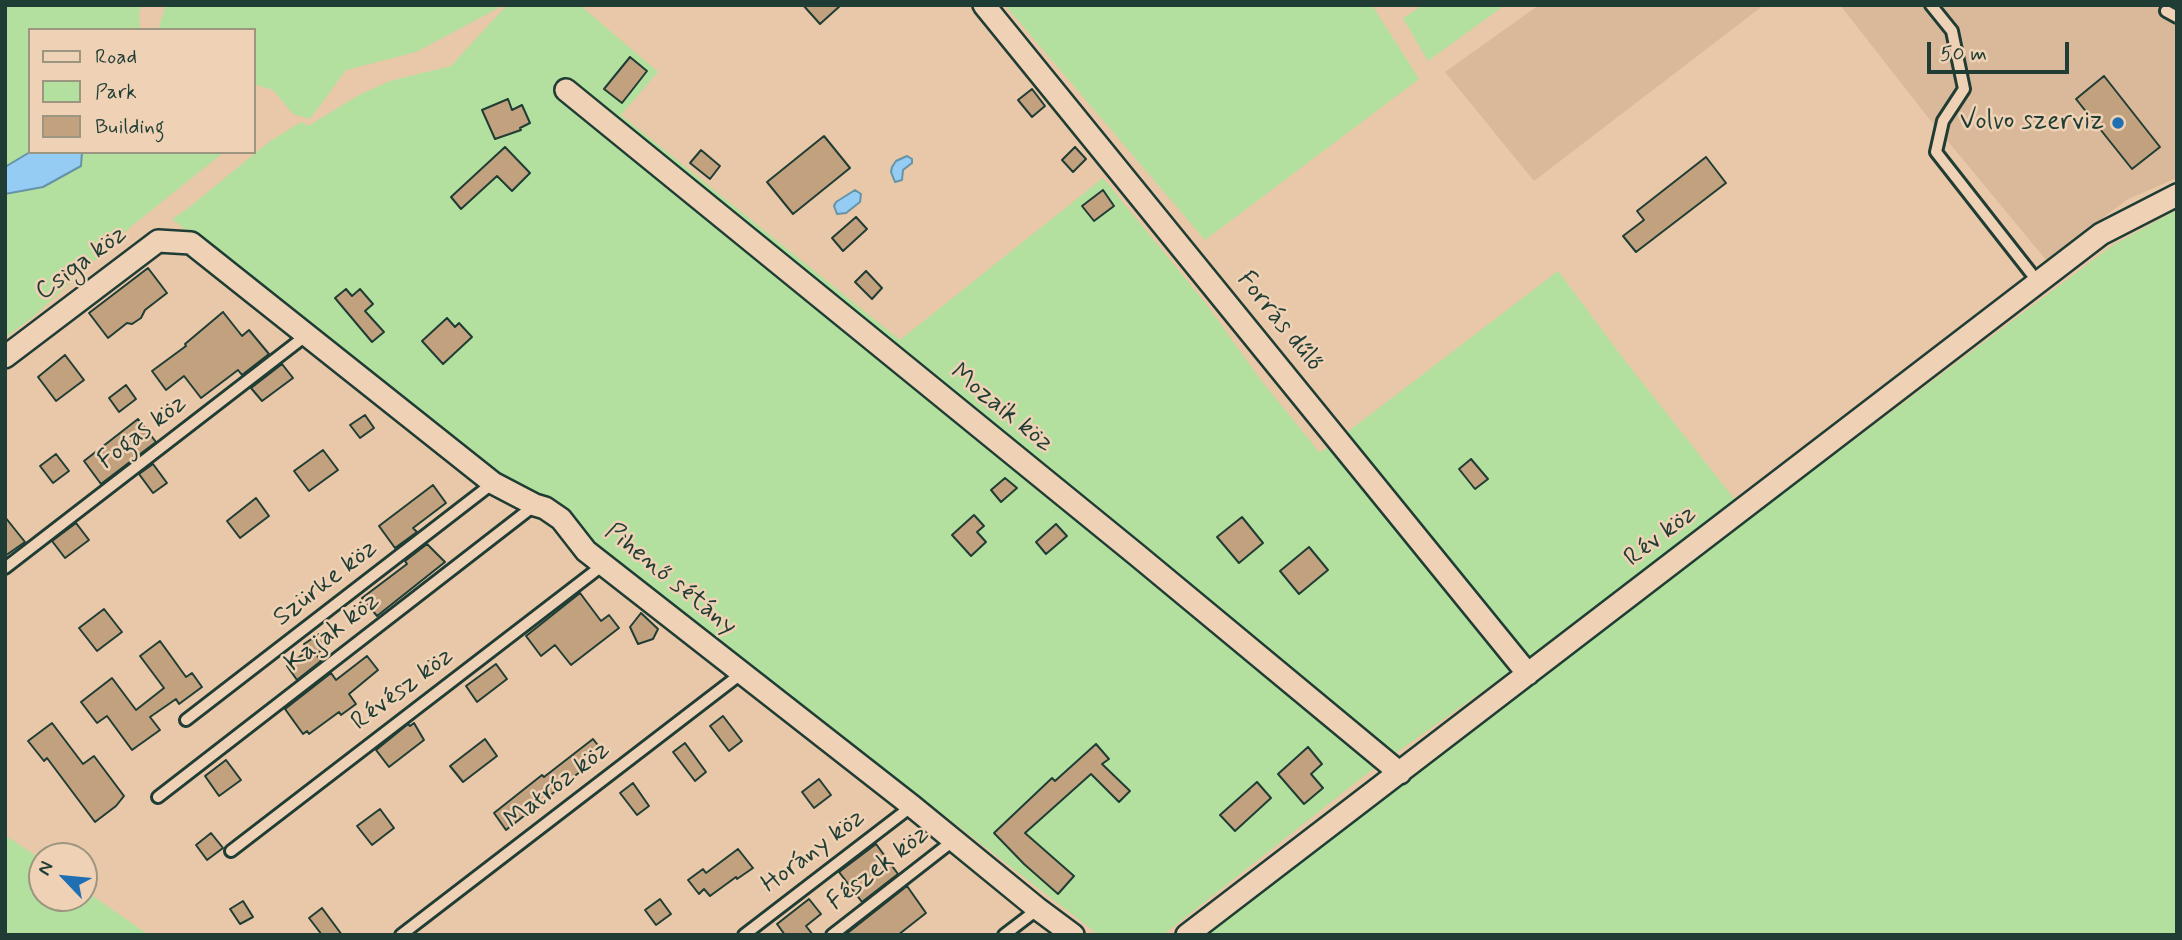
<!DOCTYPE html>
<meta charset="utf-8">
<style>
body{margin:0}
#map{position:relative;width:2182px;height:940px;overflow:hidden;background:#e8c8a8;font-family:Mynerve,sans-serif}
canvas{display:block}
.frame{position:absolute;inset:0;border:7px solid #1f3d34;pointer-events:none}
.legend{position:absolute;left:28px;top:28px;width:228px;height:126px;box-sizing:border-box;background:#efd2b5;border:2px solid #9c9681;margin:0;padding:9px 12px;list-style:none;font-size:21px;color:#1f3d34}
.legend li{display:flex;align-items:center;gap:14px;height:35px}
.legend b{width:35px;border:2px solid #9c9681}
.north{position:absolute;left:28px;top:842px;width:70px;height:70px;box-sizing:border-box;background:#efd2b5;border:2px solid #9c9681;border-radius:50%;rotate:296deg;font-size:19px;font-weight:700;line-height:28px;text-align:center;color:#1f3d34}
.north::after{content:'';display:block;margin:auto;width:24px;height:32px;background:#1f6fb2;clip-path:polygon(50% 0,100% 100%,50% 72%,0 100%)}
.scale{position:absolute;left:1927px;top:42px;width:142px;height:32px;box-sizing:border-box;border:4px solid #1f3d34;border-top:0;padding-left:9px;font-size:21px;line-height:24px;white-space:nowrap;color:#1f3d34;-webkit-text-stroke:5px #efd2b5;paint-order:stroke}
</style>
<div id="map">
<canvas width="2182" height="940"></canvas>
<div class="frame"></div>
<ul class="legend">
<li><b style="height:9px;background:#efd2b5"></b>Road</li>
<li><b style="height:19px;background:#b3e09e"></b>Park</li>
<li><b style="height:19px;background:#c2a17f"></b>Building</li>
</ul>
<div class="north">N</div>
<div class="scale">50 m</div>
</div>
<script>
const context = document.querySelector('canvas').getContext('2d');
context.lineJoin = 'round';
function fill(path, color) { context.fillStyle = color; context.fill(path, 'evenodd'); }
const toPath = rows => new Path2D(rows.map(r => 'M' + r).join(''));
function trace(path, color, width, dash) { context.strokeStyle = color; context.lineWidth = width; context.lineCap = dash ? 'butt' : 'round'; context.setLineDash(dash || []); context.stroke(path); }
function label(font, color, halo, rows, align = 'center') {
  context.font = font + ' Mynerve,sans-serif'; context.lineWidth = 5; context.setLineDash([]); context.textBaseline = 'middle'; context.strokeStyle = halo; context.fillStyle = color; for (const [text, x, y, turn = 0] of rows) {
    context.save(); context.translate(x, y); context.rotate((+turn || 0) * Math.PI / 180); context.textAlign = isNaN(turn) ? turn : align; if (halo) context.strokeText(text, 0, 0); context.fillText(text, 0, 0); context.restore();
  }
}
const built = toPath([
 [1539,5,1764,5,1534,181,1445,72],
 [1840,5,2177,5,2177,178,2128,199,2046,260,1927,116]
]);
const green = toPath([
 [8,5,142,5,139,12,140,30,30,30,30,152,5,167,5,8],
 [166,5,504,5,416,52,346,70,310,119,293,114,273,90,254,84,254,30,162,30,159,26],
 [507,5,580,5,658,72,621,115,900,340,1103,178,1207,305,1260,379,1320,453,1558,271,1626,362,1736,501,1535,654,1369,772,1163,935,1099,935,172,219,187,209,269,142,301,122,308,126,359,95,390,81,451,66],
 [1005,5,1372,5,1419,79,1205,240],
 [1423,5,1505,5,1428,61,1403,18],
 [82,152,224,152,133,225,33,317,5,338,5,194,44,187,80,166],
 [2177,210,2177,935,1197,935,2113,245],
 [5,835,42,860,42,898,84,898,84,890,149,935,5,935]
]);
const water = toPath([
 [30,152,82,152,81,166,43,187,5,194,5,167,30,152],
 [907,156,912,159,912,163,903,170,902,180,895,182,891,172,892,167,896,161,907,156],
 [855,190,861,194,860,202,846,213,837,214,834,206,836,202,855,190]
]);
const building = toPath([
 [803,5,841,5,820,24,803,5],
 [630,57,647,71,622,103,604,89,630,57],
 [2104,76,2160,147,2132,169,2076,99,2104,76],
 [1032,89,1045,106,1032,117,1018,100,1032,89],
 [508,99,512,110,522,105,530,123,520,128,521,130,495,139,482,110,508,99],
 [824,136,850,168,793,214,767,182,824,136],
 [505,147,530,173,512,191,497,176,461,209,451,197,505,147],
 [1075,147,1086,159,1073,172,1062,160,1075,147],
 [701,150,720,166,710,179,690,163,701,150],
 [1706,157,1726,183,1636,252,1623,236,1644,220,1637,211,1706,157],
 [1103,190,1114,206,1094,221,1082,206,1103,190],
 [856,217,867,229,843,251,832,238,856,217],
 [148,268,167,293,145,310,141,318,132,324,127,323,108,338,89,313,148,268],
 [866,271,882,288,872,299,855,282,866,271],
 [346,289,352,296,360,289,373,304,365,311,384,332,372,342,335,298,346,289],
 [223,312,242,336,249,330,269,354,242,375,238,370,201,398,184,376,166,390,152,371,186,346,185,344,223,312],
 [447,318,455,327,459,323,472,337,443,364,422,341,447,318],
 [65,355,84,380,56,401,38,377,65,355],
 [282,364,293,378,262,401,251,388,282,364],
 [126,385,136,399,119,412,109,398,126,385],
 [365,415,374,428,360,438,350,425,365,415],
 [138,419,156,442,101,484,84,461,138,419],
 [323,450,338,470,309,491,294,471,323,450],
 [56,454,69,471,53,483,40,466,56,454],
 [1471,459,1488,479,1475,489,1459,469,1471,459],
 [153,464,167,483,153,493,139,474,153,464],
 [1005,478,1017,488,1001,502,991,490,1005,478],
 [433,485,446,503,413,528,417,532,395,548,379,526,433,485],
 [256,498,269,516,240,538,227,521,256,498],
 [974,515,984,526,977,532,986,542,971,556,952,535,974,515],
 [5,517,25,542,5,556,5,517],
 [1242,517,1263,543,1239,563,1217,537,1242,517],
 [76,523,89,540,65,558,52,541,76,523],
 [1056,524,1067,536,1046,554,1036,542,1056,524],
 [427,544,445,562,377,616,362,598,407,564,405,561,427,544],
 [1309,547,1328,570,1299,594,1280,571,1309,547],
 [580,593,601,621,609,615,619,628,571,665,555,645,541,656,526,636,580,593],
 [104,609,122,632,97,651,79,628,104,609],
 [641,613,658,629,653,639,638,644,630,627,641,613],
 [319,634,329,645,316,654,321,661,297,680,287,666,309,650,304,644,319,634],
 [160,641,186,677,192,673,202,687,179,704,176,699,150,717,160,730,132,750,107,716,97,723,81,702,112,678,136,710,164,688,140,656,160,641],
 [367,656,378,670,349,694,356,704,341,715,339,712,309,734,307,731,303,734,285,709,331,673,336,680,367,656],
 [496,664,507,679,477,702,466,686,496,664],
 [723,716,742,741,729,751,710,726,723,716],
 [52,723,83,764,94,756,124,796,116,806,95,822,47,758,44,761,28,741,52,723],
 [414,723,424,740,389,767,376,750,408,724,410,726,414,723],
 [485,739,497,756,463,782,450,766,485,739],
 [593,739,604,753,506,830,494,813,542,775,544,777,593,739],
 [685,743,706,772,695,781,673,752,685,743],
 [1096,744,1109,759,1102,764,1130,791,1119,802,1091,774,1025,833,1074,876,1058,894,1024,864,994,833,1052,778,1055,781,1096,744],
 [1308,747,1322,764,1311,774,1323,788,1304,804,1278,774,1308,747],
 [226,760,241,780,219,796,205,776,226,760],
 [819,779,831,795,814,808,802,792,819,779],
 [1257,782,1271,798,1235,831,1220,815,1257,782],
 [633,783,649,806,637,815,620,793,633,783],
 [380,809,394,828,372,845,357,826,380,809],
 [211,833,223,848,207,860,196,845,211,833],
 [876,844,898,874,862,902,839,872,876,844],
 [738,849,753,868,737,879,736,877,710,896,704,889,699,894,688,880,703,869,706,873,738,849],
 [907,886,926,913,898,935,845,935,907,886],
 [660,899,671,914,656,925,645,910,660,899],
 [809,899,821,914,806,926,813,935,785,935,777,924,809,899],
 [243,901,253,917,240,924,230,909,243,901],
 [322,908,342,935,322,935,309,918,322,908]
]);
const lane = toPath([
 [1931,5,1952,31,1964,89,1943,121,1936,152,2038,282],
 [2166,11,2177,17],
 [5,568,308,334],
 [186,720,493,483],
 [158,797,535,505],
 [231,851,603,565],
 [401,935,742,673],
 [744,935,912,806],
 [832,935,954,840],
 [1004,935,1038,909]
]);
const street = toPath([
 [984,5,1528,674],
 [566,90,1137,555,1400,773],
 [5,357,158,241,191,243,493,483,535,505,545,508,561,519,586,551,912,806,1038,909,1073,935],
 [1187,935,2101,234,2177,195]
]);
const markers = [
 [2118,123,7,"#1f6fb2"]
];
const poiNames = [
 ["Volvo szerviz",2104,123]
];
const streetNames = [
 ["Csiga köz",82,264,-37],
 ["Forrás dűlő",1279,322,51],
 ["Mozaik köz",1001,409,39],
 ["Fogas köz",143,433,-38],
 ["Rév köz",1661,537,-38],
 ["Pihenő sétány",670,580,39],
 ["Szürke köz",326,584,-38],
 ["Kajak köz",333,633,-38],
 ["Révész köz",403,690,-37],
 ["Matróz köz",558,786,-38],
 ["Horány köz",814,852,-37],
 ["Fészek köz",879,869,-38]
];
fill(built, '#d9b99a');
fill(green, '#b3e09e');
fill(water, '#94ccf3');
trace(water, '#6593a7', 2);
fill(building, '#c2a17f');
trace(building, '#1f3d34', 2);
trace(lane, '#1f3d34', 16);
trace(street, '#1f3d34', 26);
trace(lane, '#efd2b5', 10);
trace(street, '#efd2b5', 21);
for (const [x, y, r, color] of markers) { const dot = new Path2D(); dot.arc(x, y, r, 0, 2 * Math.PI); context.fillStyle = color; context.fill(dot); trace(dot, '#efd2b5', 2.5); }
label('26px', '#1f3d34', '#efd2b5', poiNames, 'right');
label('26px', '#1f3d34', '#efd2b5', streetNames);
</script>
